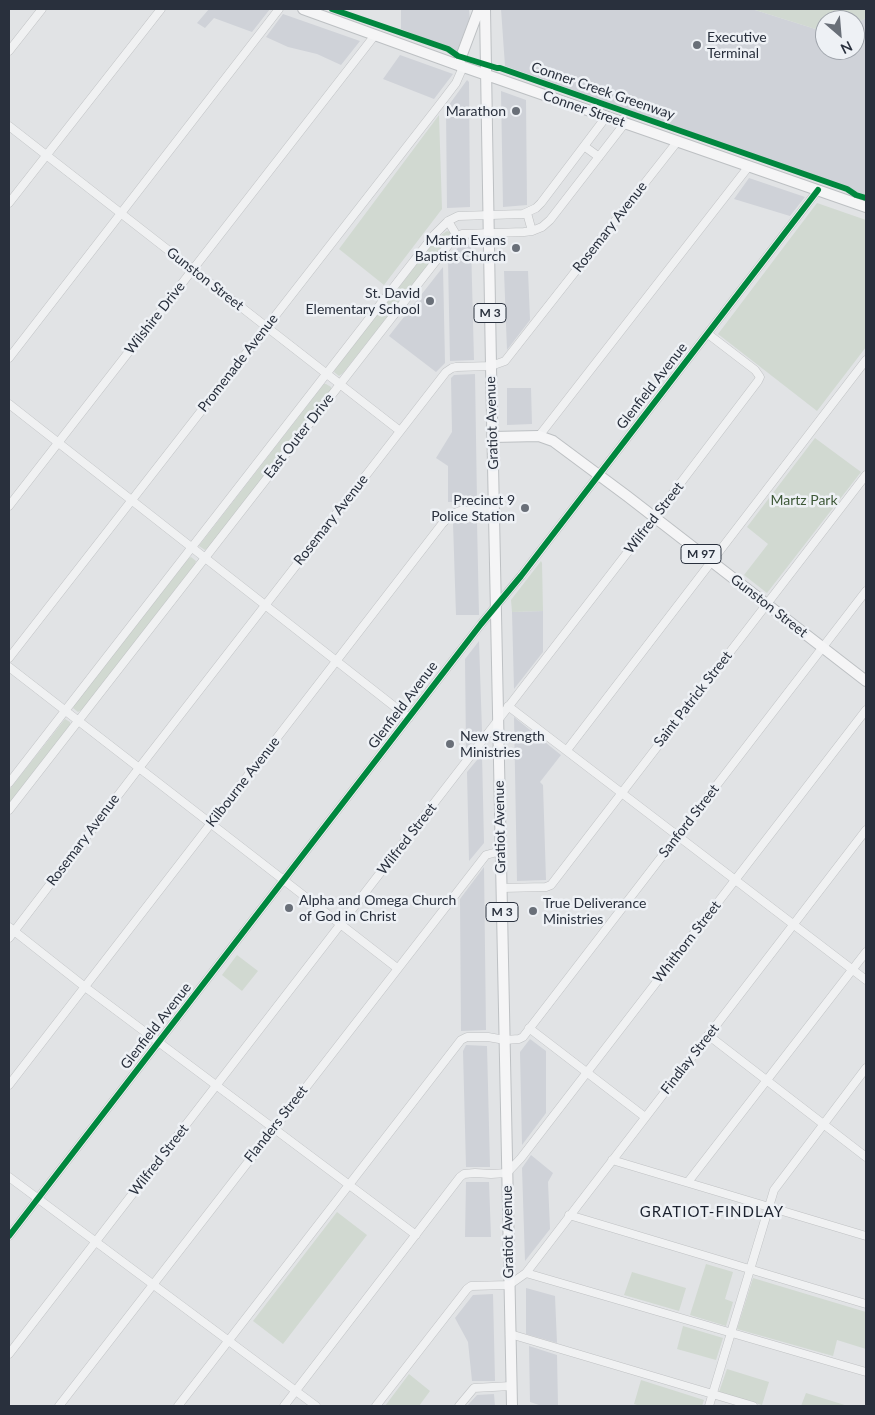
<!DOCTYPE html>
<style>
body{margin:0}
#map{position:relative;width:875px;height:1415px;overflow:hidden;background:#e1e3e5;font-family:Lato,sans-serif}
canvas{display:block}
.frame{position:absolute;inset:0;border:10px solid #29303d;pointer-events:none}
.north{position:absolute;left:815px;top:10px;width:50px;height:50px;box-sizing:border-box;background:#eef1f5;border:1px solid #9fa4ab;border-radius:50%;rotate:153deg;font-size:14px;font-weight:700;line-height:20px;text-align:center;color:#29303d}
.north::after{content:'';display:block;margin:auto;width:18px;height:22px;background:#696f78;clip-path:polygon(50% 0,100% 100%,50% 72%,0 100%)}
</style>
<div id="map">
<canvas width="875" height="1415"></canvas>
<div class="frame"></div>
<div class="north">N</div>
</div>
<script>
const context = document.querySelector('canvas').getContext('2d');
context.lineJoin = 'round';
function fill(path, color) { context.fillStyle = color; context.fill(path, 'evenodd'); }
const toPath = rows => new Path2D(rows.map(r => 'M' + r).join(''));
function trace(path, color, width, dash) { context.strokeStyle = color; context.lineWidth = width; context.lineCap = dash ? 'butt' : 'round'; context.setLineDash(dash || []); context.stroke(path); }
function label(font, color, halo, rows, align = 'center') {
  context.font = font + ' Lato,sans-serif'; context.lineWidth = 5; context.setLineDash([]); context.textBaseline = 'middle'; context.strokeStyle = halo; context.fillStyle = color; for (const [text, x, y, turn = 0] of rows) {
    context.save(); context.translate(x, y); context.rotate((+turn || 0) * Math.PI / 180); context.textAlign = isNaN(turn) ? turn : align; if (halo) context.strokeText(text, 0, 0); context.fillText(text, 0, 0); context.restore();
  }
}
const built = toPath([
 [209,9,270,9,252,32,214,18,205,28,197,23],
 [401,9,469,9,470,21,458,52,401,29],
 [501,9,752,9,825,32,825,50,855,50,855,24,866,18,866,196,845,186,736,148,505,66],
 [283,14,360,41,341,65,317,54,288,47,266,37],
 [400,55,453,74,434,99,383,79],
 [467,80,469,82,470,207,447,208,446,109],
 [501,91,526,100,527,205,503,207],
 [749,178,805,197,790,216,734,199],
 [461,244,471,244,474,360,450,361,448,260],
 [443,267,445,363,436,372,389,336],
 [504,271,528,271,530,320,507,350],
 [475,374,477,502,448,502,448,466,436,458,452,432,451,378,454,375],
 [507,388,531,388,532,424,507,425],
 [477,522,479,615,456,615,453,523],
 [543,611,543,652,514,689,512,612],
 [479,641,482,731,466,749,465,659],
 [514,717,561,755,540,782,543,785,546,880,517,881],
 [482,754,484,843,469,861,467,772],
 [484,867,486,1030,461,1031,460,899],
 [530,1039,546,1051,546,1113,522,1145,520,1052],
 [466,1045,487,1046,490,1167,466,1167,463,1051],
 [531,1155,553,1173,548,1182,550,1229,525,1261,522,1168],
 [466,1182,489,1182,491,1237,465,1237],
 [526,1288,555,1296,557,1343,526,1334],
 [493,1294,495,1381,472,1381,468,1342,455,1318,473,1295],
 [529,1346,557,1355,558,1406,542,1406,530,1402],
 [494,1394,495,1406,467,1406,477,1395]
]);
const green = toPath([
 [752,9,866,9,866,18,855,24,855,20,825,20,825,32],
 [439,115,442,209,384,285,339,249],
 [817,203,866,220,866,347,817,411,718,334],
 [447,231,450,232,451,234,447,241,343,373,339,376,334,372,335,369,438,237],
 [324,384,326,384,331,387,331,390,209,547,205,550,199,546,201,543],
 [815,438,861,472,767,593,744,575,768,544,747,527],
 [191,557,196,561,195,564,83,709,78,712,73,708,74,705,188,559],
 [541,561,542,563,543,611,512,612,511,600],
 [65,719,70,722,70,725,9,804,9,790],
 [237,955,258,971,242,991,222,975],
 [337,1212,367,1235,283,1344,253,1321],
 [706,1264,733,1272,725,1299,733,1302,726,1326,690,1315],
 [632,1272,686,1288,679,1311,624,1295],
 [753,1278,866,1312,866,1349,837,1340,833,1356,737,1329],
 [683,1326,723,1338,716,1360,677,1349],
 [727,1369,769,1382,762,1405,719,1392],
 [409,1374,430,1391,419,1406,385,1406],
 [641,1380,704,1400,702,1406,640,1406,634,1404],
 [806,1393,848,1406,801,1406]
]);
const minor = toPath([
 [9,51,42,9],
 [9,126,400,431],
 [584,146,599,157],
 [9,203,161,9],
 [527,213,532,231],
 [448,221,457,236],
 [9,358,279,9],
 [9,404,409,718],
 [539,436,749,166],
 [9,506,375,35],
 [9,658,440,104,456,83,463,67],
 [9,667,397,968],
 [508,706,866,980],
 [567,750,866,360],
 [9,783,434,235,448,221,458,216,523,214,536,208,541,203,606,117],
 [9,810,453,239,462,234,524,232,532,231,542,227,550,220,625,123],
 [502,888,546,887,551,885,866,475],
 [9,927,85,987,416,1235],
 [9,938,139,768,446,372,452,368,456,367,491,366,505,361,677,142],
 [529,1028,645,1117],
 [708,1035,866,1157],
 [9,1085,442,524,452,514,460,511,494,510],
 [612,1160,866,1236],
 [9,1177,316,1406],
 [688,1182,866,952],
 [569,1215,866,1304],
 [9,1236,481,624,521,576,818,190],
 [526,1273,866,1372],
 [510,1334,753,1406],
 [9,1354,654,518,758,381,760,377,755,370,708,334],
 [59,1406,486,855,501,851],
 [178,1406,461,1040,467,1037,488,1037,505,1040,519,1039,523,1037,866,591],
 [284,1406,460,1177,464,1174,475,1173,491,1174,507,1173,521,1158,866,710],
 [376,1406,467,1289,471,1286,509,1285,526,1273,866,830],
 [459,1406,474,1388,511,1386],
 [709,1406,774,1190,866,1068]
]);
const major = toPath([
 [303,9,458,65,866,207],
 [485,9,491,366,512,1406],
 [458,65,479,9],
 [493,437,539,436,553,441,627,496,866,681]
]);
const cycleway = toPath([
 [332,9,448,49,458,56,497,68,500,68,847,189,856,195,866,198],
 [9,1236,481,624,521,576,818,190]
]);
const markers = [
 [697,45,5,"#696f78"],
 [516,111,5,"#696f78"],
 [516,248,5,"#696f78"],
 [430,301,5,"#696f78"],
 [525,508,5,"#696f78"],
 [450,744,5,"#696f78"],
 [289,908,5,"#696f78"],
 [533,911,5,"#696f78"]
];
const shields = [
 [490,313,32],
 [701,554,40],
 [502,912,32]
];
const shieldNames = [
 ["M 3",490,313],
 ["M 97",701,554],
 ["M 3",502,912]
];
const poiNames = [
 ["Executive",707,37],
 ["Terminal",707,53],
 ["Marathon",506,111,"right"],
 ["Martin Evans",506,240,"right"],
 ["Baptist Church",506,256,"right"],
 ["St. David",420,293,"right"],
 ["Elementary School",420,309,"right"],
 ["Precinct 9",515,500,"right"],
 ["Police Station",515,516,"right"],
 ["New Strength",460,736],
 ["Ministries",460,752],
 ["Alpha and Omega Church",299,900],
 ["of God in Christ",299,916],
 ["True Deliverance",543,903],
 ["Ministries",543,919]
];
const streetNames = [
 ["Conner Creek Greenway",603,91,19],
 ["Conner Street",584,109,19],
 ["Rosemary Avenue",610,227,-52],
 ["Gunston Street",205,279,38],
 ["Wilshire Drive",155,318,-52],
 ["Promenade Avenue",238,363,-52],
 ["Glenfield Avenue",652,386,-52],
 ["Gratiot Avenue",492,423,-92],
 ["East Outer Drive",299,436,-52],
 ["Wilfred Street",654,518,-52],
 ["Rosemary Avenue",331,520,-52],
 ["Gunston Street",769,606,38],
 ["Saint Patrick Street",693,699,-52],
 ["Glenfield Avenue",403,705,-53],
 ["Kilbourne Avenue",243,782,-52],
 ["Sanford Street",689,821,-52],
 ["Gratiot Avenue",500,827,-91],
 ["Wilfred Street",407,839,-52],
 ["Rosemary Avenue",83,840,-53],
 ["Whithorn Street",687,942,-52],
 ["Glenfield Avenue",156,1026,-52],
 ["Findlay Street",690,1059,-52],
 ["Flanders Street",276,1124,-52],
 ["Wilfred Street",159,1160,-52],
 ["Gratiot Avenue",508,1232,-91]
];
const parkNames = [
 ["Martz Park",804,500]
];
const neighbourhoodNames = [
 ["GRATIOT-FINDLAY",712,1212]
];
fill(built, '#cfd2d8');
fill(green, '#d1d9d1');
trace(minor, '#bfc1c3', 9);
trace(major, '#bdc0c3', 12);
trace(minor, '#f0f1f2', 8);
trace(major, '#f5f5f6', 10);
trace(cycleway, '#00873e', 6);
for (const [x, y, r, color] of markers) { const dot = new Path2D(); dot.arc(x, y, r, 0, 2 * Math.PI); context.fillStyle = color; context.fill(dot); trace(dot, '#eef1f5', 2); }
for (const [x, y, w] of shields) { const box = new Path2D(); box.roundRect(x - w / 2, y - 9.5, w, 19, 4); context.fillStyle = '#eef1f5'; context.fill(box); trace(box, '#29303d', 1); }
label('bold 12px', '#29303d', null, shieldNames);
label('14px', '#29303d', '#eef1f5', poiNames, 'left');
label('14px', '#29303d', '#eef1f5', streetNames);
label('14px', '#3d5837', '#eef1f5', parkNames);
context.letterSpacing = '1px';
label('15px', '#1b212e', '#eef1f5', neighbourhoodNames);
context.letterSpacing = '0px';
</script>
